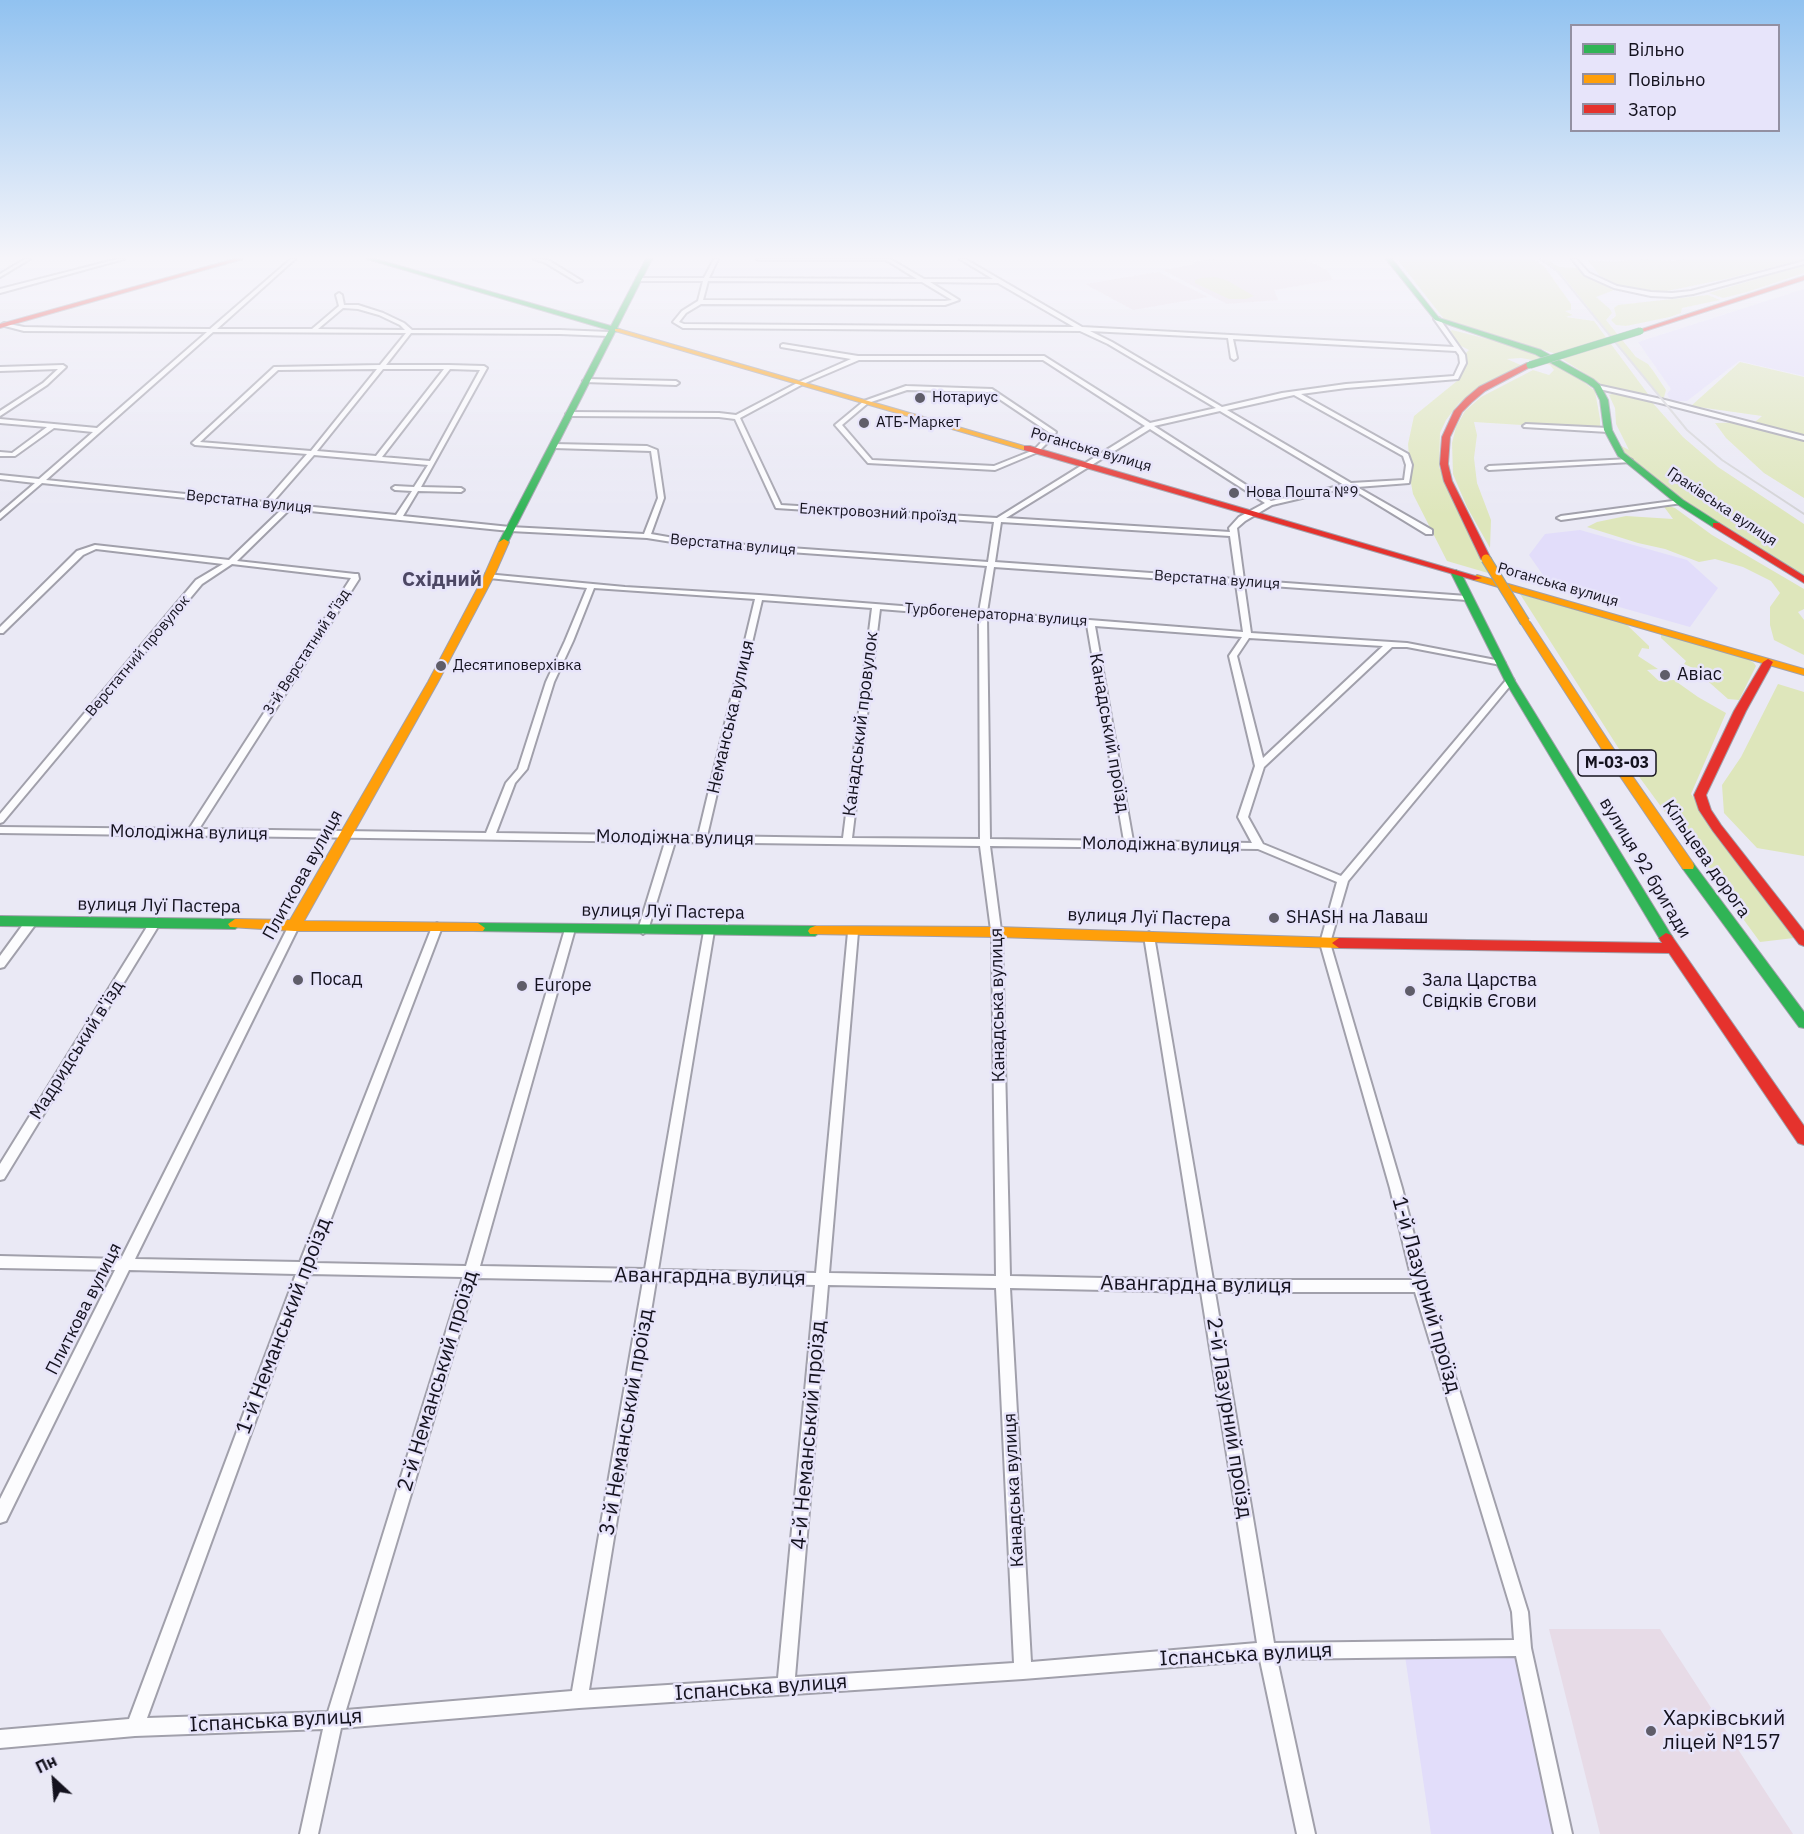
<!DOCTYPE html>
<meta charset="utf-8">
<style>
body{margin:0}
#map{position:relative;width:1804px;height:1834px;overflow:hidden;background:#eae9f5;font-family:"IBM Plex Sans",sans-serif}
canvas{display:block}
.legend{position:absolute;left:1570px;top:24px;width:210px;height:108px;box-sizing:border-box;background:#e7e4fa;border:2px solid #9390a2;margin:0;padding:8px 10px;list-style:none;font-size:18px;color:#14121e}
.legend li{display:flex;align-items:center;gap:12px;height:30px}
.legend b{width:30px;border:2px solid #9390a2}
.north{position:absolute;left:24px;top:1750px;width:60px;height:60px;-webkit-text-stroke:4px #e7e4fa;paint-order:stroke;rotate:334deg;font-size:16px;font-weight:700;line-height:24px;text-align:center;color:#14121e}
.north::after{content:'';display:block;margin:auto;width:21px;height:27px;background:#14121e;clip-path:polygon(50% 0,100% 100%,50% 72%,0 100%)}
</style>
<div id="map">
<canvas width="1804" height="1834"></canvas>
<ul class="legend">
<li><b style="height:8px;background:#30b455"></b>Вільно</li>
<li><b style="height:8px;background:#ff9f0a"></b>Повільно</li>
<li><b style="height:8px;background:#e5322d"></b>Затор</li>
</ul>
<div class="north">Пн</div>
</div>
<script>
const context = document.querySelector('canvas').getContext('2d');
context.lineJoin = 'round';
function fill(path, color) { context.fillStyle = color; context.fill(path, 'evenodd'); }
const toPath = rows => new Path2D(rows.map(r => 'M' + r).join(''));
function trace(path, color, width, dash) { context.strokeStyle = color; context.lineWidth = width; context.lineCap = dash ? 'butt' : 'round'; context.setLineDash(dash || []); context.stroke(path); }
function label(font, color, halo, rows, align = 'center') {
  context.font = font + ' "IBM Plex Sans",sans-serif'; context.lineWidth = 5; context.setLineDash([]); context.textBaseline = 'middle'; context.strokeStyle = halo; context.fillStyle = color; for (const [text, x, y, turn = 0] of rows) {
    context.save(); context.translate(x, y); context.rotate((+turn || 0) * Math.PI / 180); context.textAlign = isNaN(turn) ? turn : align; if (halo) context.strokeText(text, 0, 0); context.fillText(text, 0, 0); context.restore();
  }
}
const built = toPath([
 [1804,289,1804,376,1739,361,1687,401,1671,401,1667,394,1671,389,1638,342],
 [1580,530,1687,560,1718,588,1690,627,1552,588,1529,555,1545,534],
 [1523,1648,1563,1834,1431,1834,1404,1649]
]);
const education = toPath([
 [1215,259,1304,259,1327,270,1333,280,1274,290,1278,300,1227,304,1163,270,1196,264,1192,262],
 [1158,272,1208,297,1133,310,1085,284],
 [1549,1629,1660,1629,1793,1834,1600,1834]
]);
const green = toPath([
 [1397,259,1533,259,1544,266,1571,304,1571,310,1565,311,1573,315,1566,317,1594,321,1648,394,1644,396,1604,386,1553,353,1444,319],
 [1542,259,1546,259,1559,267,1577,268,1614,290,1596,297,1610,309,1612,313,1606,320,1636,357,1648,364,1654,372,1666,390,1663,401,1562,275],
 [1644,259,1673,261,1685,259,1804,259,1726,279,1662,292,1634,289,1612,283,1599,275,1588,260,1611,262],
 [1804,265,1804,273,1747,292,1723,298,1709,293],
 [1216,277,1228,281,1254,296,1246,299,1229,299,1195,283,1195,280,1201,278],
 [1708,295,1720,300,1682,308,1681,313,1670,317,1626,326,1616,325,1611,320,1616,316,1614,308,1618,305],
 [1452,330,1520,347,1569,370,1595,391,1600,419,1600,430,1474,422,1477,435,1474,458,1477,483,1491,520,1490,548,1467,507,1453,474,1452,443,1456,427,1465,411,1481,397,1533,370,1549,375,1554,370,1550,365,1538,361,1521,358,1507,359,1523,366,1459,403,1446,420,1440,433,1439,467,1488,573,1447,561,1413,494,1411,483,1408,444,1414,416,1457,381,1465,354,1469,350,1459,345,1449,332],
 [1740,362,1804,377,1804,498,1764,473,1726,438,1715,423,1755,422,1762,416,1691,406],
 [1617,392,1651,401,1683,437,1718,467,1804,524,1804,576,1711,521,1623,453,1614,442,1629,450,1616,424,1615,408,1609,395],
 [1662,504,1675,508,1712,535,1804,589,1804,609,1798,612,1804,620,1804,655,1774,640,1770,625,1770,607,1780,593,1771,581,1743,567,1715,559,1699,562,1665,549,1638,543,1587,527,1597,522,1626,516,1673,519],
 [1520,594,1626,624,1649,646,1649,649,1642,648,1638,656,1658,669,1647,670,1659,681,1674,680,1698,697,1726,713,1691,794,1794,938,1760,942,1621,752],
 [1661,634,1748,659,1754,663,1756,666,1739,700,1728,699,1693,668,1684,664,1686,661,1661,638],
 [1778,684,1804,692,1804,856,1757,848,1724,813,1722,785,1741,757]
]);
const street = toPath([
 [25,259,30,259,0,277,0,274,25,259],
 [118,259,124,259,0,293,0,289,118,259],
 [291,259,295,259,217,329,312,329,339,306,336,295,339,293,342,295,344,305,358,305,383,313,404,323,412,330,560,330,609,332,612,334,609,336,560,334,411,333,386,365,449,365,484,366,487,368,421,487,461,488,464,490,461,492,418,491,403,516,510,527,644,534,658,498,651,451,554,448,551,446,554,444,647,446,657,450,664,498,651,534,691,541,988,562,994,522,776,508,735,419,719,417,569,416,566,414,569,412,719,413,736,415,799,382,851,359,781,347,781,345,783,344,858,356,1044,356,1150,423,1216,408,1108,344,1080,331,683,328,673,322,682,311,698,301,703,281,639,281,637,278,704,278,714,259,718,259,709,278,917,279,886,260,759,260,757,259,890,259,924,279,993,279,960,259,965,259,1082,327,1454,347,1434,319,1439,318,1465,355,1466,363,1458,379,1346,388,1301,394,1408,454,1412,465,1409,483,1357,487,1432,530,1432,534,1426,534,1349,487,1272,505,1245,521,1237,528,1244,580,1467,596,1471,598,1467,600,1244,584,1251,633,1407,643,1501,661,1505,663,1501,665,1407,647,1392,647,1264,767,1248,817,1263,844,1341,876,1507,679,1513,679,1514,681,1348,881,1330,943,1402,1188,1427,1286,1528,1612,1531,1648,1572,1834,1554,1834,1516,1656,1277,1659,1315,1834,1297,1834,1260,1660,1023,1679,579,1708,341,1728,318,1834,300,1834,323,1729,135,1736,0,1748,0,1730,129,1719,296,1274,129,1270,6,1521,0,1523,0,1499,115,1270,0,1268,0,1256,121,1259,290,923,298,923,299,926,135,1259,300,1262,432,927,437,923,442,927,314,1263,466,1266,565,929,570,925,575,929,480,1266,645,1269,704,931,709,927,714,931,658,1270,816,1273,848,932,853,928,858,932,829,1273,996,1276,992,938,980,846,675,842,648,930,643,934,638,930,665,842,0,833,0,827,189,829,351,578,232,564,202,584,3,822,0,823,0,814,196,580,223,564,96,549,83,555,3,633,0,633,0,627,77,551,95,545,229,560,283,508,42,483,0,519,0,513,35,483,0,479,0,475,39,479,93,432,54,428,15,456,0,456,0,452,12,453,47,427,0,423,0,419,97,428,207,332,24,331,1,325,4,323,24,327,75,328,210,329,291,259],
 [708,281,922,282,952,300,945,301,703,300,708,281],
 [930,282,998,283,1074,327,684,324,679,322,686,313,701,304,945,305,959,300,930,282],
 [343,308,358,309,379,315,400,325,405,330,318,329,343,308],
 [1090,331,1228,338,1231,358,1234,360,1237,358,1233,339,1456,351,1459,355,1460,363,1454,376,1346,384,1282,393,1222,407,1112,342,1090,331],
 [213,332,406,333,380,365,274,367,193,442,192,443,195,445,307,454,265,502,46,480,213,332],
 [859,360,1043,360,1145,426,997,518,781,505,740,418,803,384,859,360],
 [377,369,311,451,200,442,278,370,377,369],
 [383,369,444,369,376,456,317,451,383,369],
 [450,369,480,370,430,461,382,457,450,369],
 [1294,395,1403,456,1406,465,1404,480,1351,483,1227,410,1294,395],
 [1220,411,1344,485,1271,501,1154,426,1220,411],
 [1150,429,1265,503,1239,517,1229,528,1230,532,1006,518,1150,429],
 [314,455,428,465,414,487,395,486,392,488,395,490,412,491,396,515,272,503,314,455],
 [290,509,510,531,647,538,691,545,987,566,979,612,759,595,625,587,486,574,486,578,489,578,587,588,565,641,546,682,518,769,506,783,486,833,199,829,359,579,358,574,355,574,237,561,290,509],
 [1001,522,1230,536,1236,579,995,562,1001,522],
 [994,567,1236,584,1243,632,987,612,994,567],
 [594,588,755,599,698,836,496,833,515,783,527,769,554,682,573,641,594,588],
 [762,600,872,608,843,838,707,836,762,600],
 [880,609,979,617,980,839,852,838,880,609],
 [987,617,1087,625,1124,841,990,839,987,617],
 [1095,626,1242,637,1229,656,1255,766,1238,817,1252,843,1133,841,1095,626],
 [1249,638,1383,646,1263,758,1237,656,1249,638],
 [990,846,1258,849,1337,882,1320,943,1390,1188,1412,1280,1213,1280,1154,936,1149,932,1144,936,1199,1280,1010,1276,1002,938,990,846],
 [309,1274,463,1277,328,1712,147,1718,309,1274],
 [476,1278,643,1281,572,1691,346,1710,476,1278],
 [656,1281,815,1285,778,1678,589,1690,656,1281],
 [828,1285,996,1288,1014,1663,795,1677,828,1285],
 [1010,1288,1201,1292,1257,1643,1031,1662,1010,1288],
 [1215,1292,1415,1292,1512,1612,1514,1640,1274,1643,1215,1292],
 [534,259,548,260,582,281,577,282,544,262,534,259],
 [1572,259,1576,259,1589,273,1617,286,1651,292,1672,293,1691,291,1804,261,1804,264,1693,294,1672,297,1651,296,1614,288,1585,275,1572,259],
 [63,365,66,367,65,368,47,385,0,416,0,411,43,383,58,369,0,371,0,367,63,365],
 [586,379,676,381,679,383,676,385,584,382,583,381,586,379],
 [1597,385,1661,399,1804,436,1804,440,1660,403,1595,388,1595,386,1597,385],
 [906,386,992,389,1056,432,1054,436,1038,452,995,470,868,463,835,425,864,401,906,386],
 [907,390,989,392,1050,433,1034,450,994,466,872,460,842,425,868,403,907,390],
 [1526,424,1608,428,1611,430,1608,432,1524,427,1523,426,1526,424],
 [1630,459,1632,460,1632,462,1489,470,1486,468,1489,466,1630,459],
 [1680,500,1683,502,1682,503,1561,520,1557,518,1561,516,1680,500],
 [31,918,36,922,35,925,4,967,0,968,0,956,27,919,31,918],
 [154,921,159,925,4,1179,0,1180,0,1164,150,922,154,921]
]);
const fast = toPath([
 [367,259,375,259,611,326,646,259,652,259,617,328,621,330,615,332,507,544,499,542,609,330,367,259],
 [1386,259,1392,259,1439,318,1541,350,1593,379,1600,385,1608,400,1612,430,1624,453,1683,500,1719,523,1719,527,1713,527,1677,504,1618,456,1604,430,1600,400,1594,388,1587,383,1535,354,1435,320,1386,259],
 [1456,570,1461,573,1515,681,1673,938,1671,941,1661,941,1505,681,1451,573,1456,570],
 [1688,862,1693,863,1804,1012,1804,1028,1799,1027,1683,869,1682,866,1688,862],
 [0,916,235,919,242,924,235,929,0,926,0,916],
 [478,923,815,926,822,931,815,936,473,931,471,928,478,923]
]);
const slow = toPath([
 [615,329,619,329,1031,448,1024,450,615,331,615,329],
 [504,539,509,542,494,576,438,682,304,921,478,923,485,928,483,931,294,931,230,927,228,924,235,919,290,920,428,682,484,576,499,542,504,539],
 [1477,575,1804,669,1804,675,1474,580,1472,578,1477,575],
 [1525,619,1530,622,1617,754,1693,863,1694,866,1693,869,1683,869,1605,754,1520,622,1525,619],
 [815,926,997,927,1339,938,1346,943,1339,948,997,937,810,934,808,931,810,928,815,926]
]);
const jam = toPath([
 [234,259,243,259,0,328,0,324,234,259],
 [1804,276,1804,280,1642,332,1636,331,1804,276],
 [1527,363,1534,365,1485,391,1472,402,1462,412,1450,437,1448,464,1452,481,1491,559,1486,562,1481,559,1444,481,1440,464,1442,437,1454,411,1466,398,1479,387,1527,363],
 [1024,446,1030,446,1482,578,1474,580,1024,450,1024,446],
 [1713,523,1719,523,1804,576,1804,583,1713,527,1713,523],
 [1768,659,1773,662,1746,711,1706,795,1711,810,1721,825,1804,931,1804,946,1799,944,1713,831,1699,810,1694,795,1734,711,1763,662,1768,659],
 [1666,933,1671,935,1804,1126,1804,1145,1798,1143,1669,953,1339,948,1332,943,1339,938,1662,943,1659,938,1666,933]
]);
const rail = toPath([
 [1540,259,1558,272,1687,430,1722,460,1804,514]
]);
const fastBridge = toPath([
 [1530,365,1640,331]
]);
const slowBridge = toPath([
 [1486,559,1525,622]
]);
const markers = [
 [920,398,6,"#5f5d69"],
 [864,423,6,"#5f5d69"],
 [1234,493,6,"#5f5d69"],
 [441,666,6,"#5f5d69"],
 [1665,675,6,"#5f5d69"],
 [1274,918,6,"#5f5d69"],
 [298,980,6,"#5f5d69"],
 [522,986,6,"#5f5d69"],
 [1410,991,6,"#5f5d69"],
 [1651,1731,6,"#5f5d69"]
];
const farPoinames = [
 ["Нотариус",932,398],
 ["АТБ-Маркет",876,423],
 ["Нова Пошта №9",1246,493],
 ["Десятиповерхівка",453,666]
];
const farStreetnames = [
 ["Роганська вулиця",1091,450,16],
 ["Верстатна вулиця",249,502,6],
 ["Граківська вулиця",1722,507,34],
 ["Електровозний проїзд",878,513,3],
 ["Верстатна вулиця",733,545,5],
 ["Верстатна вулиця",1217,580,4],
 ["Роганська вулиця",1558,585,16],
 ["Турбогенераторна вулиця",996,615,4],
 ["3-й Верстатний в’їзд",307,652,-57],
 ["Верстатний провулок",138,656,-50]
];
const shields = [
 [1617,763,78]
];
const shieldNames = [
 ["М-03-03",1617,763]
];
const poiNames = [
 ["Авіас",1677,675],
 ["SHASH на Лаваш",1286,918],
 ["Посад",310,980],
 ["Зала Царства",1422,981],
 ["Свідків Єгови",1422,1002],
 ["Europe",534,986]
];
const streetNames = [
 ["Неманська вулиця",731,717,-77],
 ["Канадський провулок",861,724,-83],
 ["Канадський проїзд",1109,733,80],
 ["Молодіжна вулиця",189,833,1],
 ["Молодіжна вулиця",675,838,1],
 ["Молодіжна вулиця",1161,845,1],
 ["Кільцева дорога",1706,859,55],
 ["вулиця 92 бригади",1645,868,59],
 ["Плиткова вулиця",303,875,-61],
 ["вулиця Луї Пастера",159,906,1],
 ["вулиця Луї Пастера",663,912,1],
 ["вулиця Луї Пастера",1149,918,2],
 ["Канадська вулиця",998,1005,-91],
 ["Мадридський в'їзд",77,1050,-58],
 ["Плиткова вулиця",84,1309,-63],
 ["Канадська вулиця",1014,1490,-93]
];
const farDistrictnames = [
 ["Східний",442,580]
];
const nearStreetnames = [
 ["Авангардна вулиця",710,1277,1],
 ["Авангардна вулиця",1196,1285,1],
 ["1-й Лазурний проїзд",1426,1295,74],
 ["1-й Неманський проїзд",284,1326,-69],
 ["2-й Неманський проїзд",438,1381,-73],
 ["2-й Лазурний проїзд",1229,1418,81],
 ["3-й Неманський проїзд",627,1422,-80],
 ["4-й Неманський проїзд",809,1435,-85],
 ["Іспанська вулиця",1246,1655,-3],
 ["Іспанська вулиця",761,1688,-4],
 ["Іспанська вулиця",276,1721,-3]
];
const nearPoinames = [
 ["Харківський",1663,1719],
 ["ліцей №157",1663,1743]
];
fill(built, '#e2ddfa');
fill(education, '#e7dbe7');
fill(green, '#dee6bb');
trace(street, '#a1a0ab', 4);
trace(fast, '#a1a0ab', 2);
trace(slow, '#a1a0ab', 2);
trace(jam, '#a1a0ab', 2);
fill(street, '#fcfcfe');
fill(fast, '#30b455');
fill(slow, '#ff9f0a');
fill(jam, '#e5322d');
trace(rail, '#d3d3d6', 2);
trace(fastBridge, '#94a2a8', 8, []);
trace(slowBridge, '#94a2a8', 11, []);
trace(fastBridge, '#30b455', 7);
trace(slowBridge, '#ff9f0a', 9);
const sky = context.createLinearGradient(0, 0, 0, 515);
sky.addColorStop(0, '#91c2f0');
sky.addColorStop(0.5, '#f6f5fa');
sky.addColorStop(1, '#f6f5fa00');
context.fillStyle = sky;
context.fillRect(0, 0, 1804, 515);
for (const [x, y, r, color] of markers) { const dot = new Path2D(); dot.arc(x, y, r, 0, 2 * Math.PI); context.fillStyle = color; context.fill(dot); trace(dot, '#e7e4fa', 2); }
label('15px', '#14121e', '#e7e4fa', farPoinames, 'left');
label('15px', '#14121e', '#e7e4fa', farStreetnames);
for (const [x, y, w] of shields) { const box = new Path2D(); box.roundRect(x - w / 2, y - 13, w, 26, 4.5); context.fillStyle = '#e7e4fa'; context.fill(box); trace(box, '#14121e', 1.5); }
label('bold 16px', '#14121e', null, shieldNames);
label('18px', '#14121e', '#e7e4fa', poiNames, 'left');
label('18px', '#14121e', '#e7e4fa', streetNames);
label('bold 20px', '#4c4764', '#e7e4fa', farDistrictnames);
label('21px', '#14121e', '#e7e4fa', nearStreetnames);
label('21px', '#14121e', '#e7e4fa', nearPoinames, 'left');
</script>
